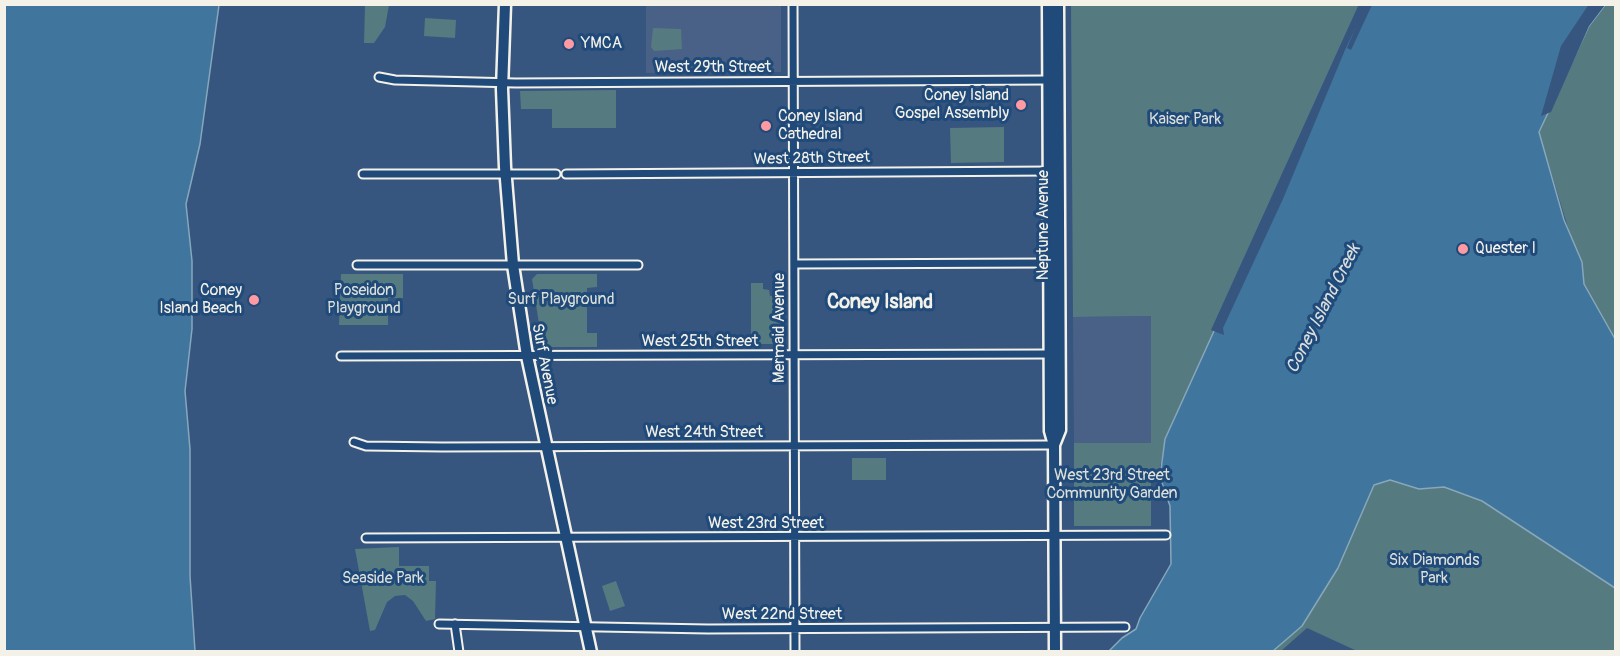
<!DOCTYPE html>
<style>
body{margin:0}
#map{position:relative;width:1620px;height:656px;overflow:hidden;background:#365680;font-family:Pangolin,sans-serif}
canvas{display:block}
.frame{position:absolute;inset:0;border:6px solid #f4f1e8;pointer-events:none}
</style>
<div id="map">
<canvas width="1620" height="656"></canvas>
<div class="frame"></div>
</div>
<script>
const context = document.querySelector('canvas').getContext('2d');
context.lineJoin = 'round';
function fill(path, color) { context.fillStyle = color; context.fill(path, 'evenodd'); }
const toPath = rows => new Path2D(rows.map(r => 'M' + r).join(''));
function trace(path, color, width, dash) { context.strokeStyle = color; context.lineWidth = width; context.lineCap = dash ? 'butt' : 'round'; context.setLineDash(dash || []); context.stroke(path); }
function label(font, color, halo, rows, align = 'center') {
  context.font = font + ' Pangolin,sans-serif'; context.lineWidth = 6; context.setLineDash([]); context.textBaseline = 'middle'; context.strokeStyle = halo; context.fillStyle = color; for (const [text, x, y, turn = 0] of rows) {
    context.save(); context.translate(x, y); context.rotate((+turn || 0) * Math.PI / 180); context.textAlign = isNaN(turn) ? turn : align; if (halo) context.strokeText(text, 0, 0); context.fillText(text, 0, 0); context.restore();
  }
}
const built = toPath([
 [646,5,781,5,781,72,646,73],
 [1151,316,1151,443,1074,443,1073,317]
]);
const green = toPath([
 [365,5,389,5,385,27,374,43,364,43],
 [1071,5,1362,5,1171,518,1170,506,1160,477,1163,454,1159,471,1151,472,1151,526,1074,526,1074,443,1151,443,1151,316,1073,317],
 [1605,5,1615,5,1615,651,1357,651,1307,628,1281,651,1240,652,1352,474,1589,322,1569,231,1539,132,1589,26],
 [425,18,456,20,455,38,424,36],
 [653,28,681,29,682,49,654,51,651,47],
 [616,90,616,128,552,128,552,109,521,109,520,91],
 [1004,127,1004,162,951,163,950,128],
 [341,274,403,274,403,298,388,298,388,325,339,325],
 [537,274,597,274,597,287,587,288,587,333,597,333,597,347,547,347,542,343,532,279],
 [751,283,763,283,763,289,769,290,770,296,776,296,776,309,780,310,780,344,751,344],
 [852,458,886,458,886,480,852,480],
 [399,547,399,566,429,566,429,581,436,581,435,619,426,621,413,601,405,595,395,596,387,602,375,630,370,631,355,549],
 [616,581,625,606,610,611,602,586]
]);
const water = toPath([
 [4,5,219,5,200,144,186,204,192,261,192,329,185,391,190,449,190,576,195,651,5,651,4,5],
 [1362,5,1605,5,1589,26,1539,132,1564,220,1582,262,1584,284,1615,339,1615,588,1482,501,1444,487,1419,489,1390,480,1374,485,1338,568,1302,626,1273,651,1108,652,1122,638,1136,629,1140,618,1171,564,1170,506,1160,477,1165,439,1362,5]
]);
const pier = toPath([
 [1359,4,1372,5,1351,50,1347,48,1356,27,1345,50,1283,199,1223,328,1224,335,1211,330],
 [1589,4,1605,5,1589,26,1551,112,1541,116,1561,46]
]);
const minor = toPath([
 [793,4,795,652],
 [379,77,395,80,516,83,1049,80],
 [363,174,556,174],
 [566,174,1051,171],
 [794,264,1050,263],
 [357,265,638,265],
 [341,356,1051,354],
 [354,442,366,446,442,447,1054,445],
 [366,538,1166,535],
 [439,624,708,629,1125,627],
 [455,624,459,652]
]);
const secondary = toPath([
 [505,4,502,89,505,167,513,265,527,356,591,652],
 [1048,4,1050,431,1054,445,1055,652],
 [1054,445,1060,430,1058,4]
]);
const markers = [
 [569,44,6,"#ff9aa2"],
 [1021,105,6,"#ff9aa2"],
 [766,126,6,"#ff9aa2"],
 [1463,249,6,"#ff9aa2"],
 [254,300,6,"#ff9aa2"]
];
const poiNames = [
 ["YMCA",581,44],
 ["Coney Island",1009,96,"right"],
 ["Gospel Assembly",1009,114,"right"],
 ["Coney Island",778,117],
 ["Cathedral",778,135],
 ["Quester I",1475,249],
 ["Coney",242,291,"right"],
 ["Island Beach",242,309,"right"]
];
const streetNames = [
 ["West 29th Street",713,68],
 ["West 28th Street",812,159,-1],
 ["Neptune Avenue",1044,225,-90],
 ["Mermaid Avenue",780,328,-90],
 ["West 25th Street",700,342],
 ["Surf Avenue",544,364,79],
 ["West 24th Street",704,433],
 ["West 23rd Street",766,524],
 ["West 22nd Street",782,615]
];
const parkNames = [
 ["Kaiser Park",1185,120],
 ["Poseidon",364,291],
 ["Playground",364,309],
 ["Surf Playground",561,300],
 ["West 23rd Street",1112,476],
 ["Community Garden",1112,494],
 ["Six Diamonds",1434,561],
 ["Park",1434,579],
 ["Seaside Park",383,579]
];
const waterNames = [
 ["Coney Island Creek",1324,309,-63]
];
const quarterNames = [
 ["Coney Island",880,303]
];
fill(built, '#496186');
fill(green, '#557a80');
fill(water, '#40759d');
trace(water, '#88a7bb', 1.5);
fill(pier, '#365680');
trace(minor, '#f4f1e8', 11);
trace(secondary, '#f4f1e8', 15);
trace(minor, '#1f4a7a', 7);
trace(secondary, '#1f4a7a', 10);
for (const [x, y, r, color] of markers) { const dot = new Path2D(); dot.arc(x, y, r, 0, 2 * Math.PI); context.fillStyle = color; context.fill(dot); trace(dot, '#1f4a7a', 2); }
label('16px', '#f4f1e8', '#1f4a7a', poiNames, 'left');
label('16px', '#f4f1e8', '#1f4a7a', streetNames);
label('16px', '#dcdfd8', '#1f4a7a', parkNames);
label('italic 18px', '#d9dedd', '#1f4a7a', waterNames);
label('bold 20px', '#f4f1e8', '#1f4a7a', quarterNames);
</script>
